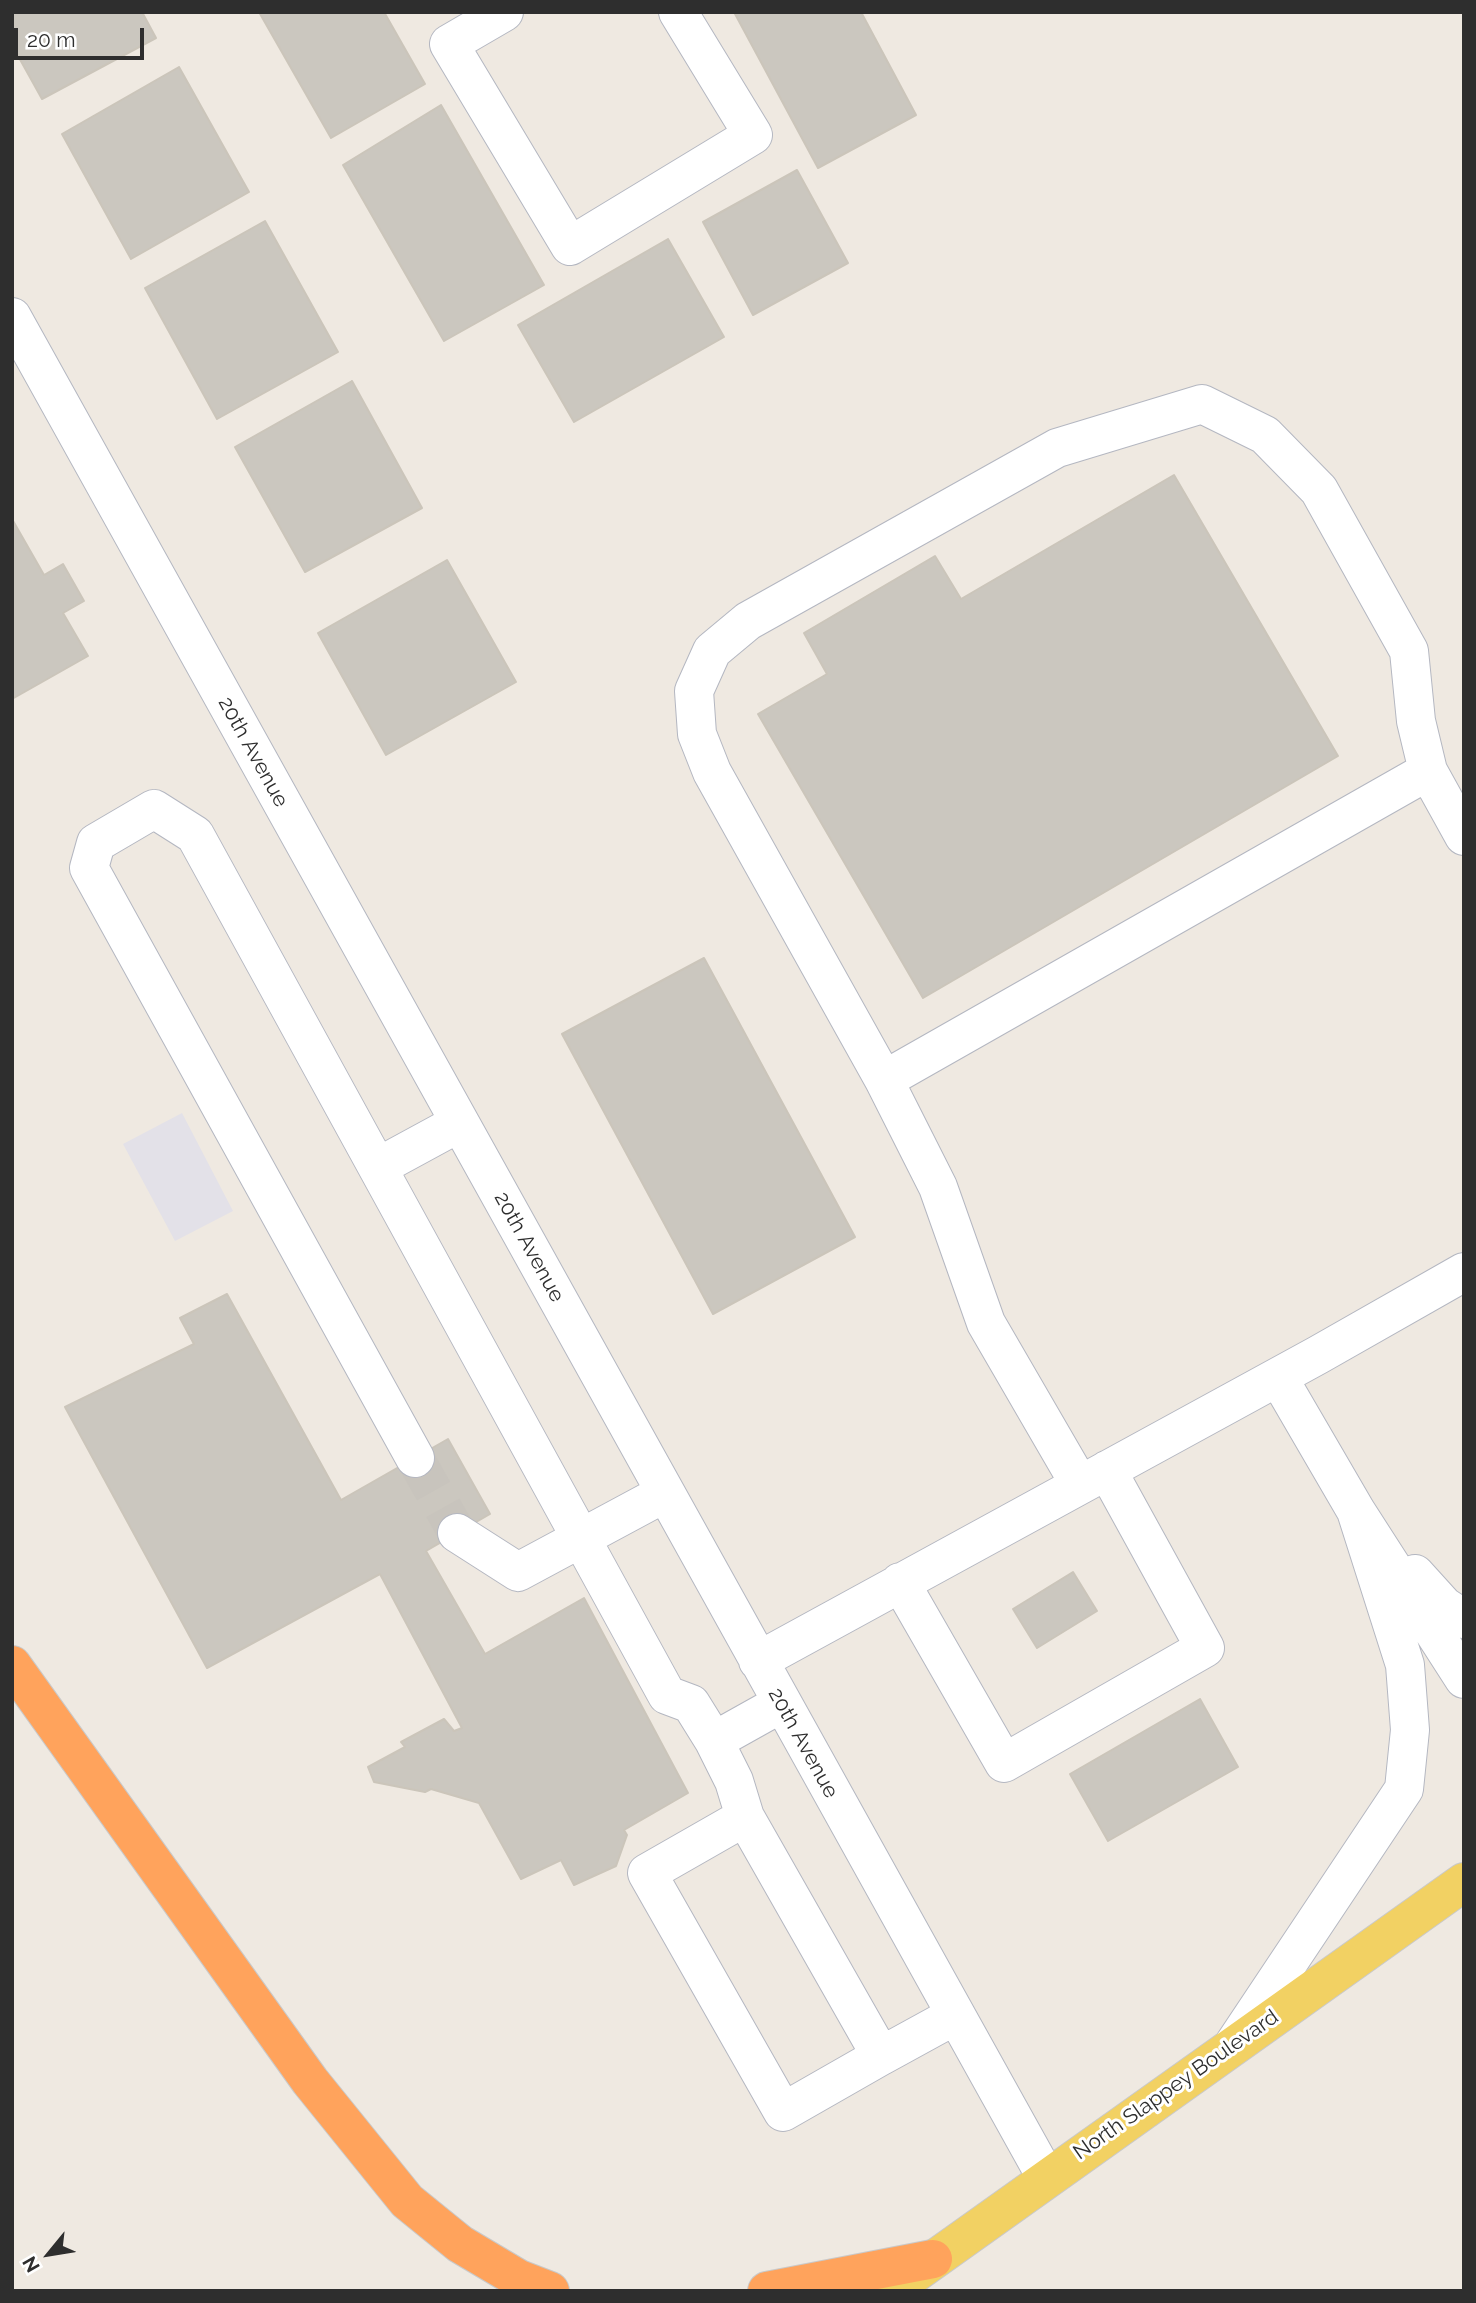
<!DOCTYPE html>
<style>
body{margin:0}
#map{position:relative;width:1476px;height:2303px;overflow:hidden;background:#efe9e1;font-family:Raleway,sans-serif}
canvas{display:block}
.frame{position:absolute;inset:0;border:14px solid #2e2e2e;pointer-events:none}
.north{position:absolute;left:14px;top:2219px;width:70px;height:70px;-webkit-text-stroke:5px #fff;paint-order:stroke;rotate:240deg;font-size:19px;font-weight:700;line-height:28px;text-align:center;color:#2e2e2e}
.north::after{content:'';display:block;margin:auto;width:24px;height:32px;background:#2e2e2e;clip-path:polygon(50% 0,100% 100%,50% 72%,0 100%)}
.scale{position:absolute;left:14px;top:28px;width:130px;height:32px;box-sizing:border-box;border:4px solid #2e2e2e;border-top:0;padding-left:9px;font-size:21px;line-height:24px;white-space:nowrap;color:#2e2e2e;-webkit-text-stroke:5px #fff;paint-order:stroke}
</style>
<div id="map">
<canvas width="1476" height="2303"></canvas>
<div class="frame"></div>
<div class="north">N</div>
<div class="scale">20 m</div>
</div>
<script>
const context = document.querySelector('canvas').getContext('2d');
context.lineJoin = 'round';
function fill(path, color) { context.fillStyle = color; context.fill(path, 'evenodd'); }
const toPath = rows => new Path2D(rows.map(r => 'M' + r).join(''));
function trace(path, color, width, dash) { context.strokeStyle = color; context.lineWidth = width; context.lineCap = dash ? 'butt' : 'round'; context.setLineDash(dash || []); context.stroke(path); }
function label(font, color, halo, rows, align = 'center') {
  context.font = font + ' Raleway,sans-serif'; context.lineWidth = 6; context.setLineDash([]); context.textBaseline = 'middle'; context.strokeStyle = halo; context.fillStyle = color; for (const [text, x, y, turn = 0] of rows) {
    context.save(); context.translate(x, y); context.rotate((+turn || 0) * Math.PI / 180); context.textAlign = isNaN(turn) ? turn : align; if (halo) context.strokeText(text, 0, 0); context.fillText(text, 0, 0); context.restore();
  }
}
const industrial = toPath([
 [182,1113,233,1211,175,1241,123,1144]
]);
const building = toPath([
 [12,12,142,12,156,38,42,99,12,45,12,12],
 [259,12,384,12,425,84,331,138,259,12],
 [734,12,861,12,916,115,818,168,734,12],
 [179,67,249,192,131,259,62,134,179,67],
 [441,105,544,285,444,341,343,165,441,105],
 [797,170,848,263,753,315,703,222,797,170],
 [265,221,338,352,217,419,145,288,265,221],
 [668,239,724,337,574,422,518,325,668,239],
 [352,381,422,508,305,572,235,447,352,381],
 [1174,475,1338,756,923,998,758,714,827,674,804,633,935,556,961,599,1174,475],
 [12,519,44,575,63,564,84,601,63,613,88,656,12,699,12,519],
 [447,560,516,682,386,755,318,633,447,560],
 [704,958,855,1237,713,1314,562,1034,704,958],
 [227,1294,341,1500,448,1439,490,1514,426,1551,485,1654,584,1598,688,1793,624,1830,627,1835,616,1866,574,1885,561,1860,521,1879,479,1803,431,1789,425,1792,374,1782,368,1767,405,1747,401,1742,444,1719,454,1731,462,1728,380,1574,207,1668,65,1407,194,1344,180,1318,227,1294],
 [1073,1572,1097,1611,1037,1648,1013,1609,1073,1572],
 [1200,1699,1238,1767,1108,1841,1070,1774,1200,1699]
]);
const minorTunnel = toPath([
 [415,1458,457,1533]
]);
const minor = toPath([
 [504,12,449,44,570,246,753,135,678,12],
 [12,317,1046,2177],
 [884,1080,1428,771],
 [378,1167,459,1123],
 [1278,1377,1356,1511,1464,1679],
 [415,1458,89,868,96,843,154,809,195,835,667,1695,691,1704,714,1741,734,1781,745,1817,881,2056,783,2112,647,1873,745,1817],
 [1080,1485,986,1323,938,1187,884,1080,712,772,697,734,694,691,712,651,748,621,1057,448,1202,404,1265,435,1319,490,1409,651,1416,721,1428,771,1464,836],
 [457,1533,518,1572,665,1493],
 [1415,1574,1444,1606,1464,1619],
 [900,1582,1004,1763,1205,1648,1107,1470],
 [758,1661,1318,1355,1464,1272],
 [714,1741,782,1703],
 [1234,2044,1404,1789,1410,1730,1405,1665,1356,1511],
 [881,2056,954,2016]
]);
const major = toPath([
 [890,2291,1464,1882]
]);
const highway = toPath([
 [12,1665,310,2081,407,2201,460,2244,519,2279,550,2291],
 [767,2291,933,2259]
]);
const streetNames = [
 ["20th Avenue",253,752,61],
 ["20th Avenue",529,1247,61],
 ["20th Avenue",803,1743,61],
 ["North Slappey Boulevard",1176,2085,-35]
];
fill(industrial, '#e3e1e8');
fill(building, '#cbc7bf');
trace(building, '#cbc5ba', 2);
trace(minorTunnel, '#c8c4bd', 38, [38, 19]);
trace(minor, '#b4b7c1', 40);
trace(major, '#c9c9c9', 40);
trace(highway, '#c9c9c9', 40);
trace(minor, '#fff', 38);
trace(major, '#f2d163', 38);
trace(highway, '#ffa35c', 38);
label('21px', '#2e2e2e', '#fff', streetNames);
</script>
